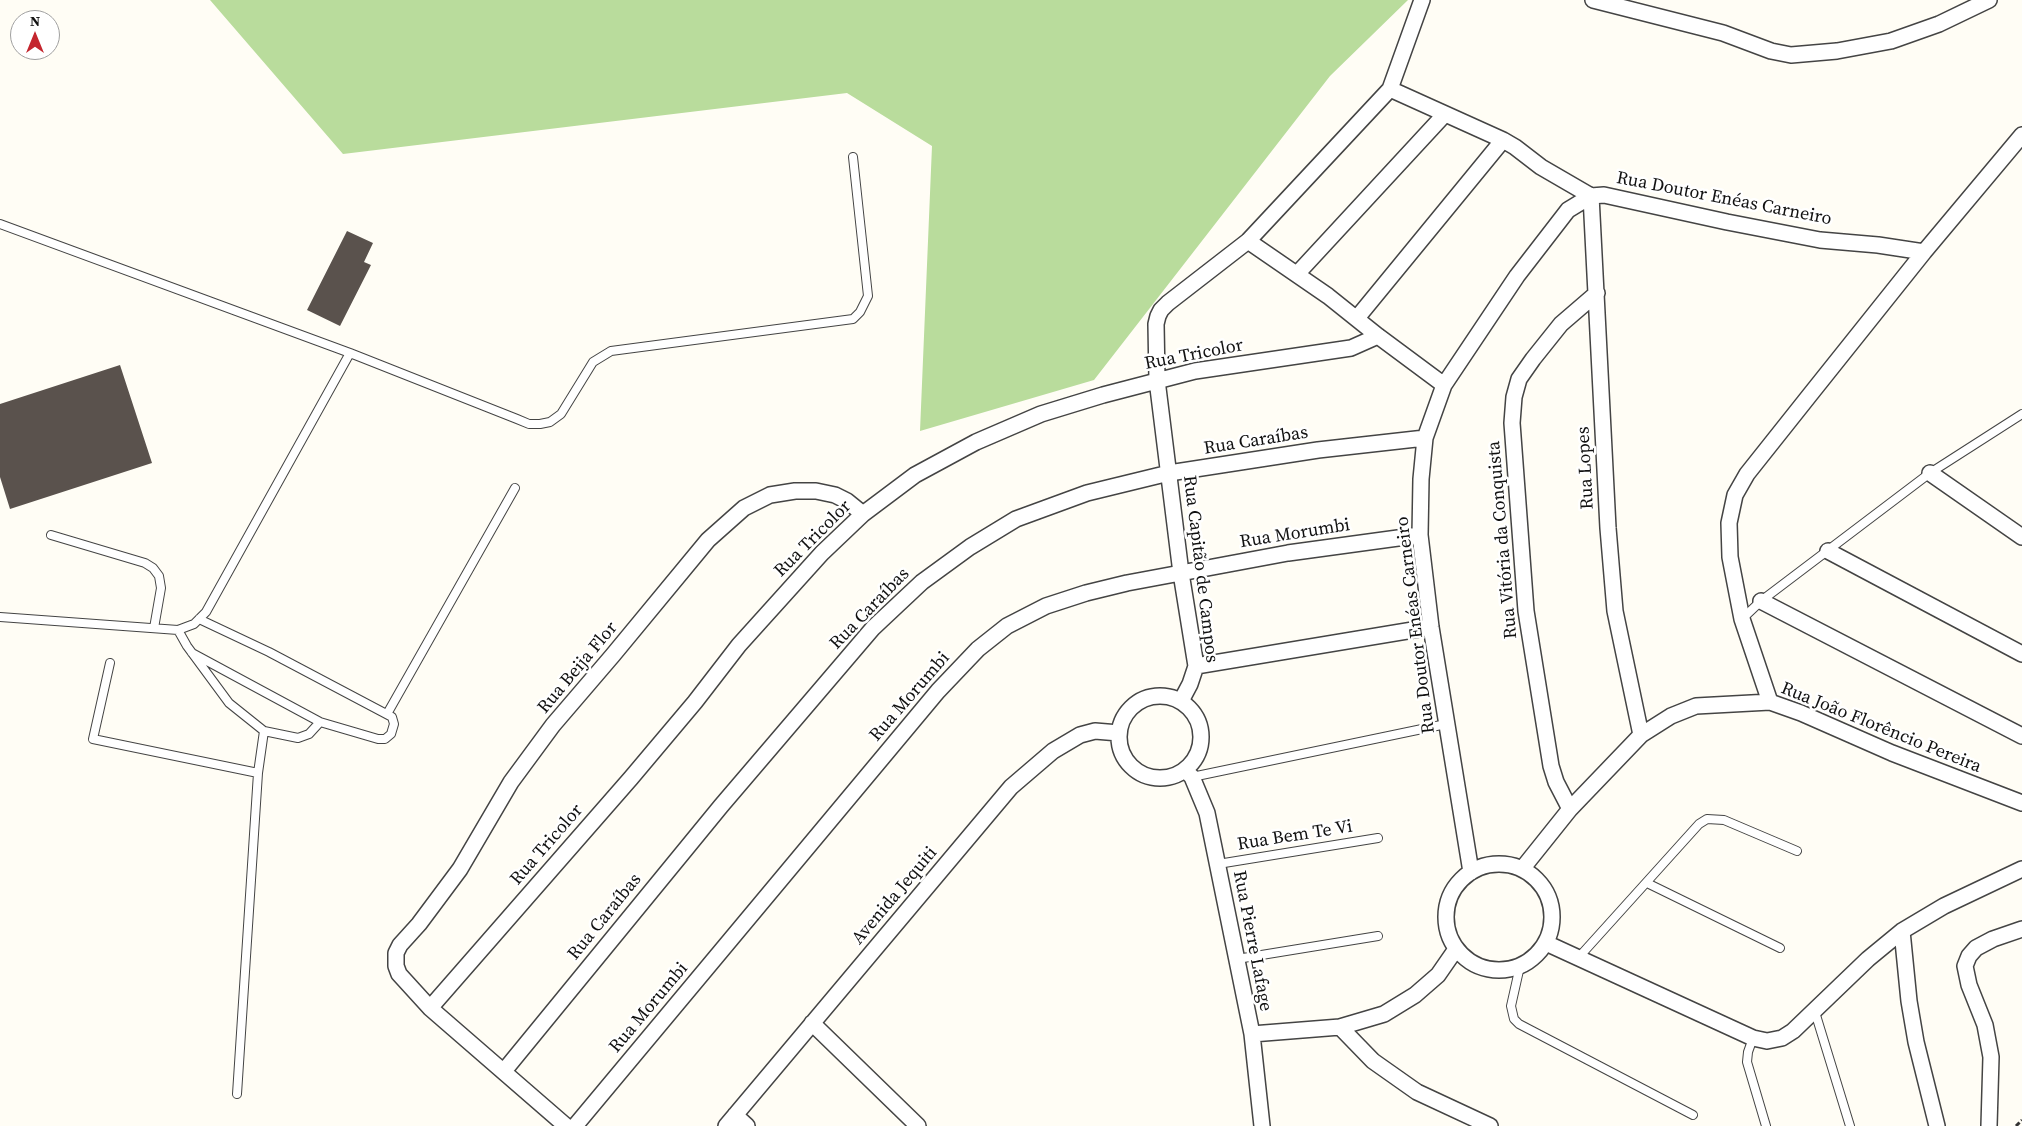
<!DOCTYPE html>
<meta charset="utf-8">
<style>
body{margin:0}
#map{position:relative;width:2022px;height:1126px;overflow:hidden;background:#fffdf5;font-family:"Source Serif 4",serif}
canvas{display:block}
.north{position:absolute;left:10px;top:10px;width:50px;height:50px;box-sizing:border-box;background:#fff;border:1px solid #a0a0a0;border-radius:50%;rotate:0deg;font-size:14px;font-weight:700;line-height:20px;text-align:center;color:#111}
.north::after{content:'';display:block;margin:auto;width:18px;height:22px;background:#c4262e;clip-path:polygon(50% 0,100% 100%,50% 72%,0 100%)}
</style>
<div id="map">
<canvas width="2022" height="1126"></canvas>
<div class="north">N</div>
</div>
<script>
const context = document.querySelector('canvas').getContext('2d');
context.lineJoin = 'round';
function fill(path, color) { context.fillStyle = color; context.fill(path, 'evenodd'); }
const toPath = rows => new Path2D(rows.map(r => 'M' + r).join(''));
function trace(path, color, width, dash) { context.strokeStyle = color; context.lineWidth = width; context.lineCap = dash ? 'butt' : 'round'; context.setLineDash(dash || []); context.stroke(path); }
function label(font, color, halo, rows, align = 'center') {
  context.font = font + ' "Source Serif 4",serif'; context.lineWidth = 5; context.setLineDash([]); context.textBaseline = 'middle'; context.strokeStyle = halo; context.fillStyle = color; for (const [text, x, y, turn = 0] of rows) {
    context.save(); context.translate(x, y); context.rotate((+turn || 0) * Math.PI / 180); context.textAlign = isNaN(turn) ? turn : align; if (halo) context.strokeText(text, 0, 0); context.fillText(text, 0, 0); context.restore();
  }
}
const forest = toPath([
 [210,0,1408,0,1330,76,1094,380,920,431,932,146,847,93,343,154]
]);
const building = toPath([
 [347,231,373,243,364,262,371,265,340,326,307,310],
 [120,365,152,463,10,509,0,477,0,404]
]);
const path = toPath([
 [2016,1126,2022,1120]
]);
const service = toPath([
 [0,224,350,353,517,419,529,424,540,424,550,422,561,414,593,362,611,351,853,319,860,312,868,296,853,157],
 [51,535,145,563,153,568,159,576,161,588,154,628],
 [0,617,178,630,194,624,206,612,350,353],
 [1742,619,1761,601,1930,473,2022,414],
 [178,630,187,646,229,703,264,731,298,738,309,734,320,722,378,739,385,739,391,734,394,724,392,717,269,652,199,619],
 [192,653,320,722],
 [110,663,93,739,258,773],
 [387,714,515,488],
 [1192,777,1446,724],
 [1218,864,1378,838],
 [1647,883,1780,948],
 [1579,957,1699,824,1707,819,1724,820,1797,851],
 [1237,959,1378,936],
 [1520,966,1511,1006,1514,1019,1519,1024,1693,1115],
 [1815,1012,1850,1126],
 [1753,1038,1748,1052,1747,1062,1766,1126],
 [237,1094,258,773,264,731]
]);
const minor = toPath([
 [1593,0,1723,33,1771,51,1791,55,1837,51,1891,41,1939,24,1989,0],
 [1390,89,1503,140,1515,147,1541,167,1591,196,1608,528,1615,611,1641,735],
 [1248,241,1328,296,1378,336,1444,385],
 [1297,274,1445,114],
 [1357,318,1503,140],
 [1930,473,2022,537],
 [1828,551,2022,654],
 [1761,601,2022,736],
 [1196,666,1431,627],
 '1119 737a41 41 0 1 1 82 0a41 41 0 1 1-82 0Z',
 [1181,701,1190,684,1196,666,1181,573,1157,380,1156,324,1158,316,1161,310,1168,303,1248,241,1390,89,1422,0],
 [1770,702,1742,619,1730,557,1729,523,1735,495,1747,474,1809,396,1924,252,2022,135],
 [1185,770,1192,777,1207,813,1252,1034,1262,1126],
 [1570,809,1556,782,1551,766,1526,611,1512,423,1514,397,1519,379,1533,359,1561,324,1597,293],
 '1446 917a53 53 0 1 1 106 0a53 53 0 1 1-106 0Z',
 [1522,869,1570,809,1641,735,1671,716,1696,706,1770,702,1801,713,1892,753,2022,803],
 [1471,872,1431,627,1420,535,1421,479,1425,438,1444,385,1517,276,1568,210,1591,196,1604,195,1727,222,1820,240,1878,245,1924,252],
 [1902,931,1909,1001,1916,1042,1937,1126],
 [1546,943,1753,1038,1767,1041,1782,1038,1793,1031,1868,959,1902,931,1944,906,2022,869],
 [430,1008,631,778,695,702,739,645,822,553,863,514,915,475,976,442,1041,414,1103,395,1195,371,1351,348,1378,336],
 [812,1023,918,1126],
 [1340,1027,1373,1061,1417,1092,1490,1126],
 [1252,1034,1340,1027,1384,1014,1415,995,1438,975,1456,949],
 [504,1071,721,806,873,628,922,582,970,547,1016,519,1087,493,1169,473,1318,450,1425,438],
 [735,1115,747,1126],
 [566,1126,430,1008,399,974,396,966,396,953,400,945,419,924,460,869,511,782,553,725,613,655,708,540,744,508,770,495,795,491,816,491,835,495,847,501,863,514],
 [575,1126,938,691,978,649,1007,626,1046,606,1086,593,1127,583,1288,553,1420,535],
 [726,1126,1011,787,1053,751,1080,735,1095,731,1119,733],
 [1989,1126,1991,1057,1985,1025,1969,985,1965,966,1969,956,1976,948,1993,939,2022,929]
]);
const streetNames = [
 ["Rua Doutor Enéas Carneiro",1724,199,11],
 ["Rua Tricolor",1194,355,-11],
 ["Rua Caraíbas",1256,441,-9],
 ["Rua Lopes",1586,468,-93],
 ["Rua Morumbi",1295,534,-9],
 ["Rua Tricolor",813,539,-45],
 ["Rua Vitória da Conquista",1503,540,-95],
 ["Rua Capitão de Campos",1200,569,83],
 ["Rua Caraíbas",870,609,-46],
 ["Rua Doutor Enéas Carneiro",1416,625,-97],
 ["Rua Beija Flor",578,668,-50],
 ["Rua Morumbi",910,697,-49],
 ["Rua João Florêncio Pereira",1881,728,22],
 ["Rua Bem Te Vi",1295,836,-9],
 ["Rua Tricolor",547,845,-49],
 ["Avenida Jequiti",895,896,-50],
 ["Rua Caraíbas",605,917,-51],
 ["Rua Pierre Lafage",1252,941,79],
 ["Rua Morumbi",649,1008,-50]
];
fill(forest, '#b9dc9c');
fill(building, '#5a524d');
trace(service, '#444', 10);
trace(minor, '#444', 18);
trace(path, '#333', 3, [5, 2.5]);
trace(service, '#fff', 8);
trace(minor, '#fff', 15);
label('18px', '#111', '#fff', streetNames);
</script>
